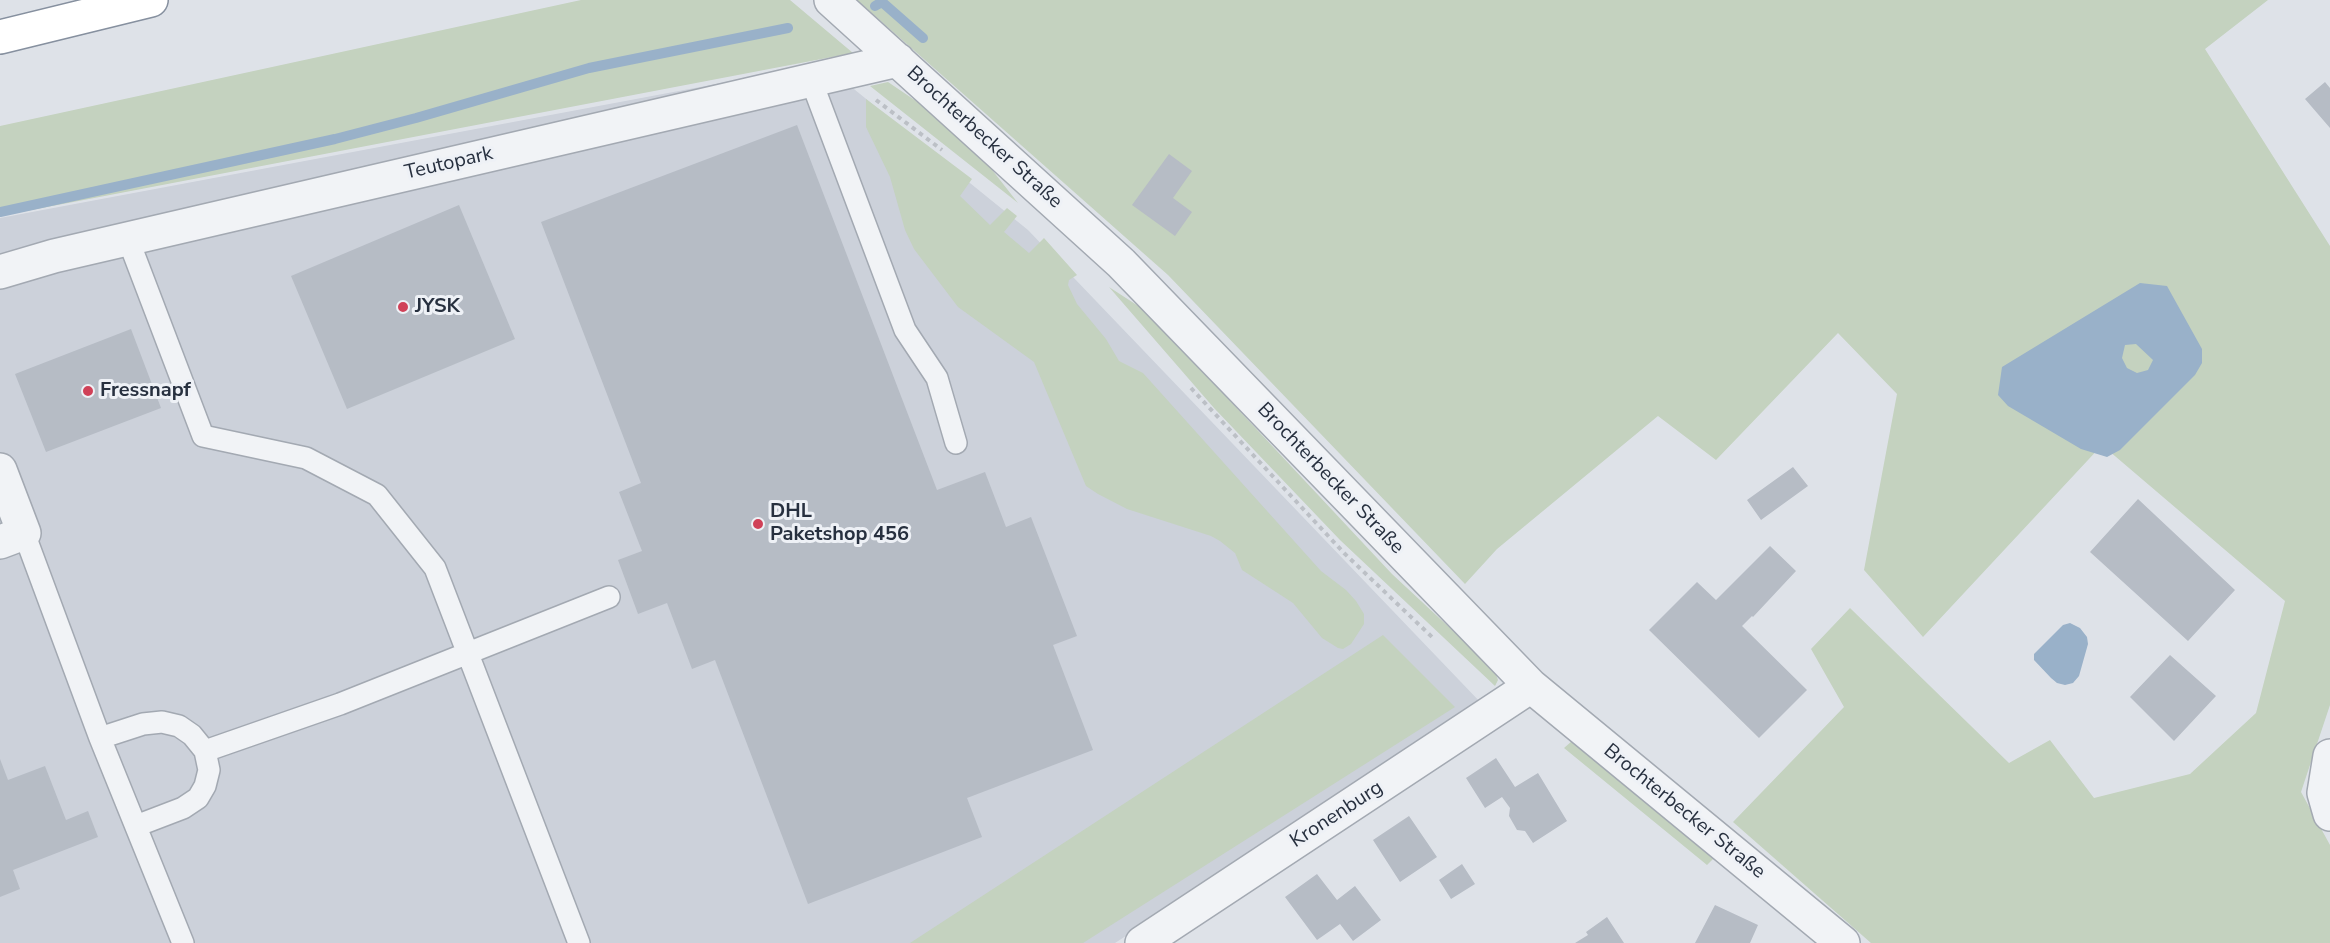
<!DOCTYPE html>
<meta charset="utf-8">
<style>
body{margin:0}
canvas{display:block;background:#dee2e8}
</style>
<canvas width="2330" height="943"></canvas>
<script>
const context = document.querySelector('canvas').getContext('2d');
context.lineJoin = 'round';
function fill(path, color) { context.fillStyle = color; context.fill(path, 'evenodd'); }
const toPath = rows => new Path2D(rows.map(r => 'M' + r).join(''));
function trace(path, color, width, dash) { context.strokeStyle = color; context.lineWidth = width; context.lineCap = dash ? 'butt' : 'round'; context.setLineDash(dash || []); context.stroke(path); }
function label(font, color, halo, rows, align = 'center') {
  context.font = font + ' "Nunito Sans",sans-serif'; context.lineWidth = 6; context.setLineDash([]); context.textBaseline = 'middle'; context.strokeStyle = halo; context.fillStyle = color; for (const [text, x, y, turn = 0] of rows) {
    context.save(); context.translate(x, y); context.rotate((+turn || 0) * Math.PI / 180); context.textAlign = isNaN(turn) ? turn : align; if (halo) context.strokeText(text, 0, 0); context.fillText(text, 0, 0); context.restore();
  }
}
const built = toPath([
 [823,64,1028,230,1483,705,1115,943,0,943,0,218]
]);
const green = toPath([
 [581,0,790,0,853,53,0,216,0,126],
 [857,0,2268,0,2205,49,2330,246,2330,705,2301,792,2330,845,2330,943,1871,943,1733,822,1844,707,1811,649,1850,608,2009,763,2050,740,2094,798,2190,774,2256,713,2285,601,2102,445,1923,637,1864,570,1897,394,1838,333,1716,460,1658,416,1497,549,1465,584,1168,275],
 [888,82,919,103,982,157,1018,203,870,86],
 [866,99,972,179,960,196,990,225,1007,208,1017,216,1004,232,1029,253,1044,238,1077,275,1069,280,1068,285,1077,304,1106,339,1119,361,1143,373,1321,571,1346,590,1356,601,1364,614,1364,624,1351,644,1343,649,1338,648,1322,638,1293,603,1242,570,1235,553,1220,541,1211,536,1127,509,1098,494,1086,486,1034,362,958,307,914,249,905,230,890,177,866,127],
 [1109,287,1146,311,1392,574,1494,669,1498,680,1495,686,1340,540,1214,408],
 [1383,635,1455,707,1083,943,910,943],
 [1572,741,1714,858,1707,865,1564,748]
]);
const water = toPath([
 [2140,283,2167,286,2202,349,2202,363,2195,375,2120,450,2107,457,2081,449,2008,406,1998,395,2002,367],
 [2136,344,2153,360,2148,370,2137,373,2127,368,2122,358,2125,345],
 [2070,623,2080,628,2087,637,2088,644,2079,676,2073,683,2065,685,2057,683,2051,678,2034,660,2034,654,2063,625]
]);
const stream = toPath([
 [875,6,882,2,923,38],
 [0,212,335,139,416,118,589,68,788,28]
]);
const building = toPath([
 [2325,82,2330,88,2330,128,2305,99],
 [797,125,937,490,985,472,1006,527,1031,517,1077,636,1053,645,1093,750,967,798,982,837,808,904,715,660,692,669,667,603,638,614,618,560,642,551,619,492,641,483,541,222],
 [1169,154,1192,171,1173,198,1192,212,1175,236,1132,205],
 [459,205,515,339,347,409,291,276],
 [131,329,161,408,46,452,15,374],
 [1793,467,1808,486,1761,520,1747,500],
 [2138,499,2235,590,2188,641,2090,552],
 [1770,546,1796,571,1753,617,1752,616,1742,626,1807,690,1759,738,1649,630,1697,582,1716,600],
 [2170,655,2216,696,2174,741,2130,697],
 [1496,758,1515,787,1538,773,1567,821,1533,843,1525,831,1517,830,1509,816,1510,808,1502,797,1485,808,1466,778],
 [0,759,8,780,45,766,66,820,88,811,98,837,13,870,20,889,0,897],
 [1409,816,1437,857,1400,882,1373,840],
 [1462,864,1475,884,1451,899,1439,880],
 [1317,874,1337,900,1355,886,1381,920,1353,941,1340,924,1317,940,1285,897],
 [1715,905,1758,925,1750,943,1695,943],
 [1607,917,1624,943,1575,943,1588,935,1586,932]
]);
const path = toPath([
 [876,100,942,150],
 [1191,388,1344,553,1432,637]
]);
const lane = toPath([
 [811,80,905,330,937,378,956,443],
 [128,239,203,436,306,458,377,495,435,568,579,943],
 [24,533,100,738,183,943],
 [100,738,143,724,162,722,179,726,192,735,205,751,340,704,609,597],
 [136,826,183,808,198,798,205,786,209,770,205,751]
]);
const street = toPath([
 [831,0,1121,263,1531,686,1843,943],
 [0,272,54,256,898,60],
 [0,470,24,533,0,542],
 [2330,756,2324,793,2330,814],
 [1142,943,1531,686]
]);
const highway = toPath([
 [0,37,151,0]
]);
const markers = [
 [403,307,6,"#d04158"],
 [88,391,6,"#d04158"],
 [758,524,6,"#d04158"]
];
const streetNames = [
 ["Brochterbecker Straße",984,138,42],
 ["Teutopark",449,164,-13],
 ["Brochterbecker Straße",1330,479,46],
 ["Brochterbecker Straße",1684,812,39],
 ["Kronenburg",1337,815,-33]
];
const poiNames = [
 ["JYSK",415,307],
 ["Fressnapf",100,391],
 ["DHL",770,512],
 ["Paketshop 456",770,535]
];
fill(built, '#ccd1da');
fill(green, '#c4d2bf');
fill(water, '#99b1c9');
trace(stream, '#99b1c9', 10);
fill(building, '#b6bcc5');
trace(lane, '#a3a9b2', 24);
trace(street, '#a3a9b2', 36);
trace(highway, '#86909f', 36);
trace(path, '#bcc0c6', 4, [4.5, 4.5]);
trace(lane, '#f1f3f6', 21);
trace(street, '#f1f3f6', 33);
trace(highway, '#fff', 33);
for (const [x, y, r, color] of markers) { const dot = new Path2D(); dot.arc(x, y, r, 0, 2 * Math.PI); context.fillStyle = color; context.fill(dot); trace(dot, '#eef1f6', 2); }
label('20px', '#27303f', '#eef1f6', streetNames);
label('bold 20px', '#27303f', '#eef1f6', poiNames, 'left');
</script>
